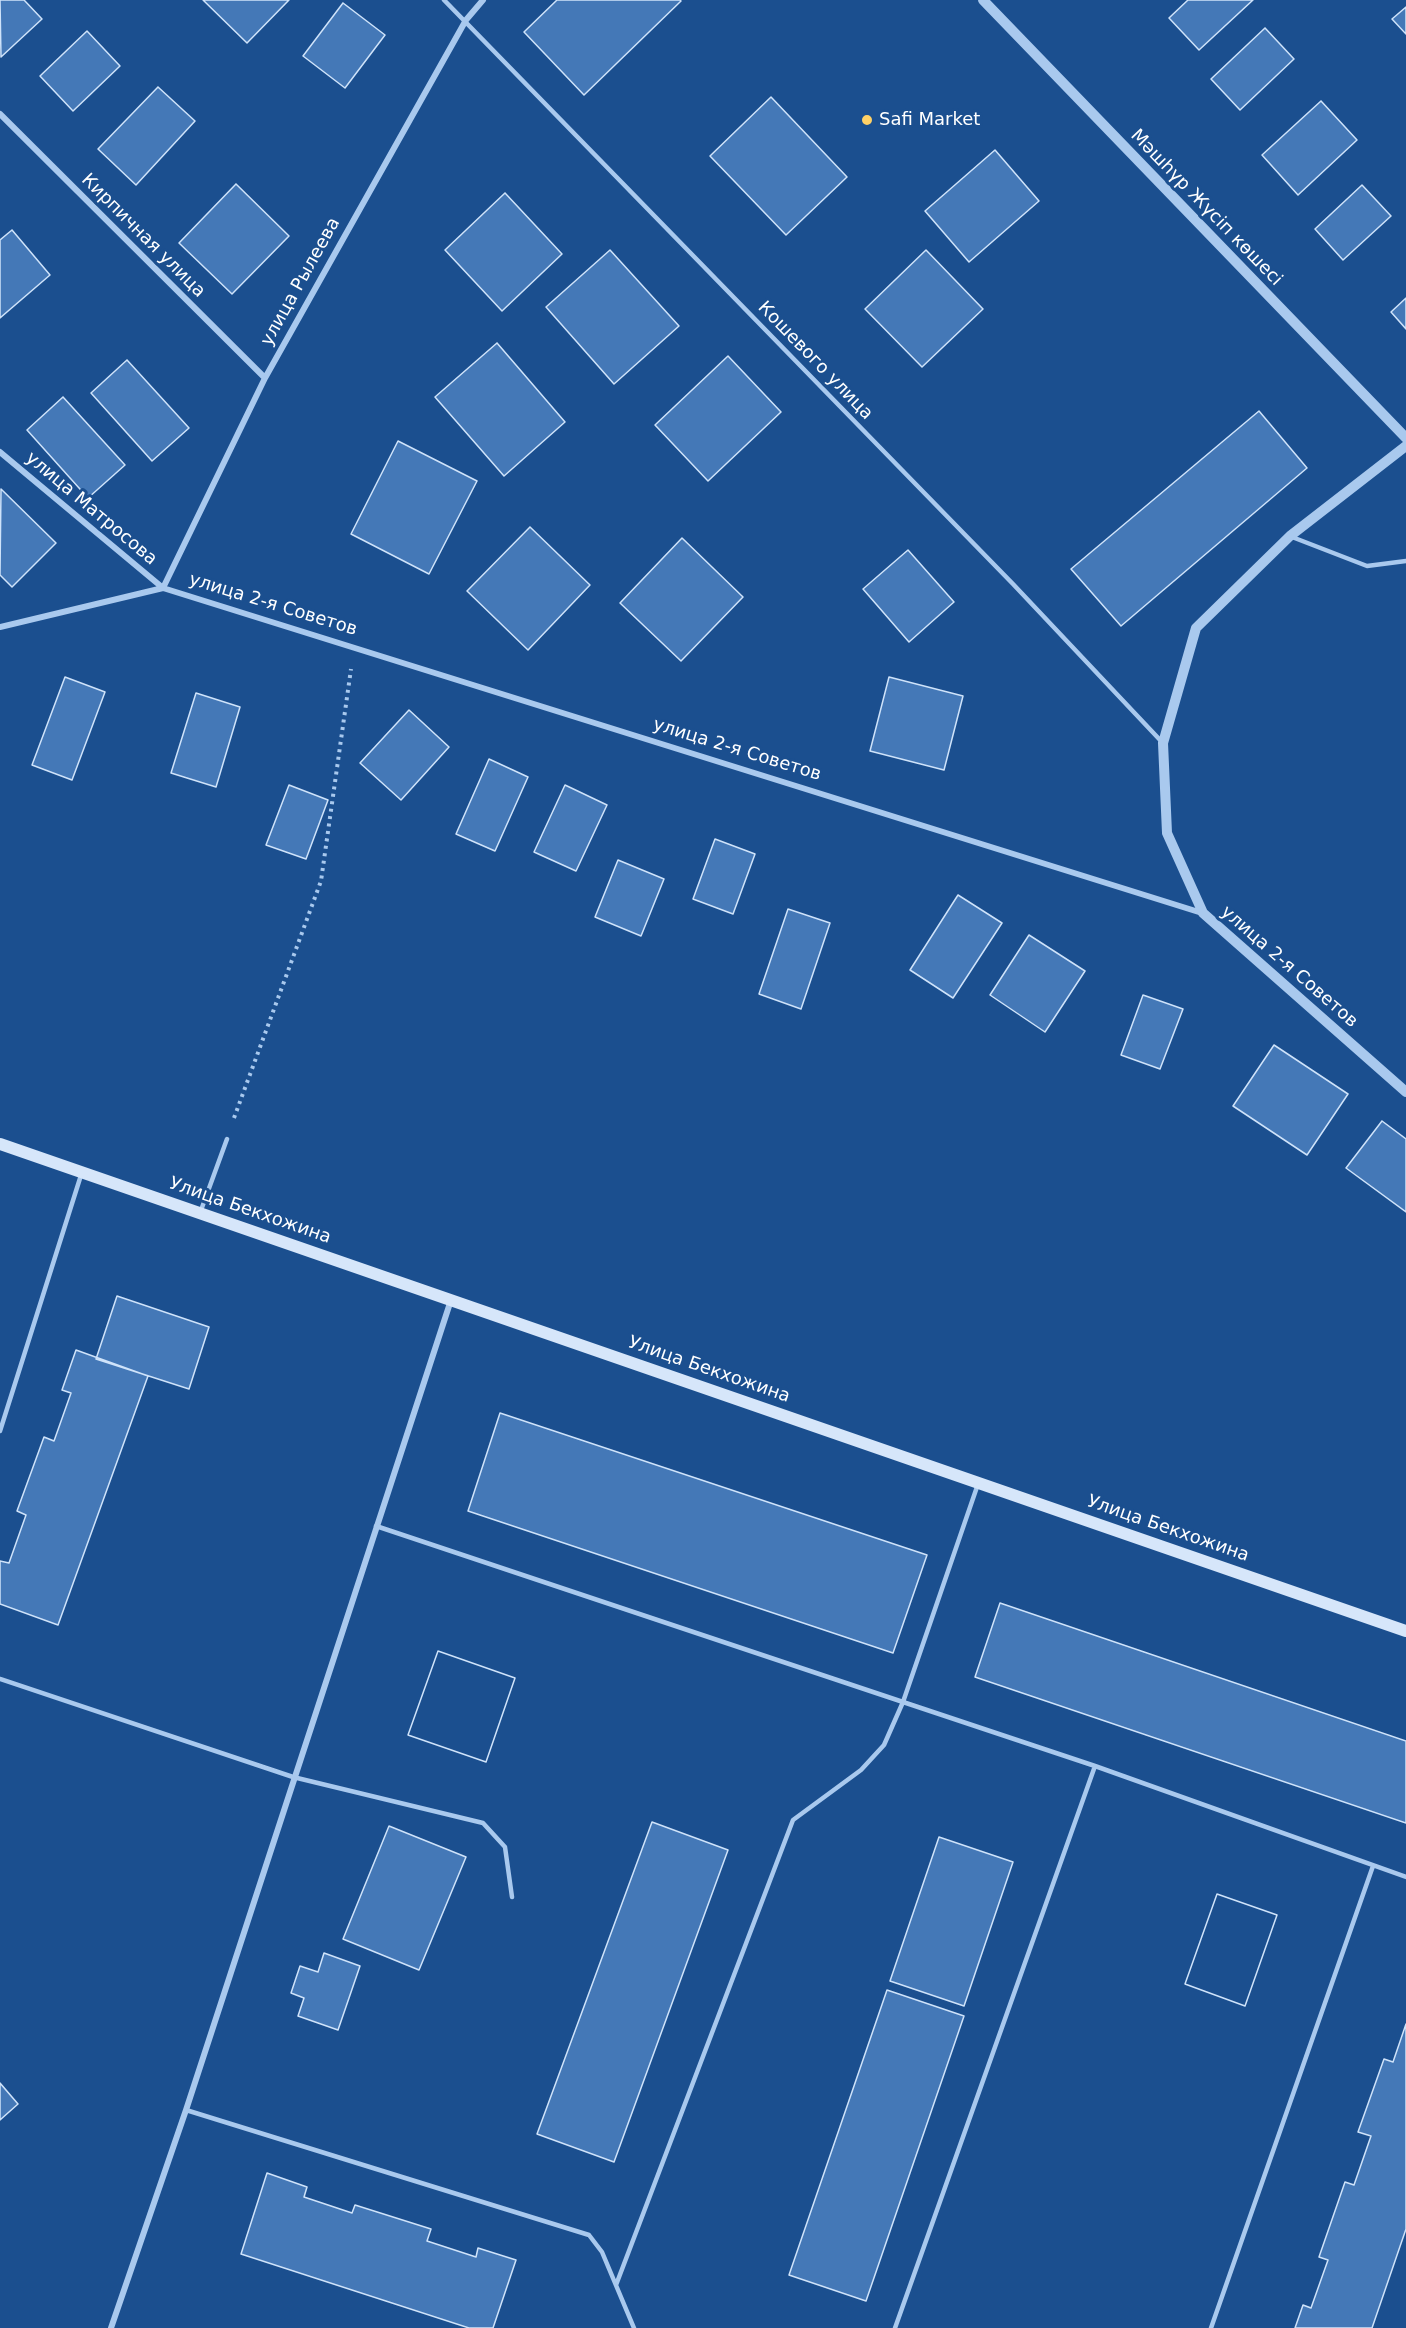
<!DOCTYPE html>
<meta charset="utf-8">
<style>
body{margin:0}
canvas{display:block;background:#1b4f8f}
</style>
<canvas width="1406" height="2328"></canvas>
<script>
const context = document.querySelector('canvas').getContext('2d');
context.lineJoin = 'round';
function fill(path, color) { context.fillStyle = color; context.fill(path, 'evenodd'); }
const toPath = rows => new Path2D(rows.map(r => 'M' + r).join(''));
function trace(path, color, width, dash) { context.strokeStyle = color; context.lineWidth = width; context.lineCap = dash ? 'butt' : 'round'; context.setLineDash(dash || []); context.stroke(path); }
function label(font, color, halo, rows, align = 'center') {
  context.font = font + ' "DejaVu Sans",sans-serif'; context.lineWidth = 6; context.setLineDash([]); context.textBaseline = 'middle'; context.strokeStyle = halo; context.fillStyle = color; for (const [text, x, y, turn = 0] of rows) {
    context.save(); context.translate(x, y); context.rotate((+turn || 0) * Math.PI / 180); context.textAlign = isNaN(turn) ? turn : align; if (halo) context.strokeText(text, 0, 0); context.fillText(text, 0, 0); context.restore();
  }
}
const building = toPath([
 [0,0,24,0,42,19,1,57,0,0],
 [203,0,289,0,247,43,203,0],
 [557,0,680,0,681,1,584,95,524,32,557,0],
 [1188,0,1253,0,1199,50,1169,18,1188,0],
 [343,3,385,35,345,88,303,56,343,3],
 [1406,7,1406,34,1392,19,1406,7],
 [1265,28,1294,59,1240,110,1211,79,1265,28],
 [87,31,120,66,73,111,40,76,87,31],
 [158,87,195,121,136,185,98,149,158,87],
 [771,97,847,177,786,235,710,156,771,97],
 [1321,101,1357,140,1298,195,1262,155,1321,101],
 [995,150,1039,201,969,262,925,211,995,150],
 [236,184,289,236,232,294,179,243,236,184],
 [1362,185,1391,216,1343,260,1315,229,1362,185],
 [505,193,562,254,502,311,445,250,505,193],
 [12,230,50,275,0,318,0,240,12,230],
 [610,250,679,326,614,384,546,307,610,250],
 [926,250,983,309,922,367,865,309,926,250],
 [1406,298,1406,329,1391,312,1406,298],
 [497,343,565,422,504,476,435,397,497,343],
 [728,356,781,412,708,481,655,425,728,356],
 [127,360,189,428,152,461,91,393,127,360],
 [63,397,125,465,88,498,27,430,63,397],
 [1259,411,1307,468,1121,626,1071,569,1259,411],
 [398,441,477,481,429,574,351,534,398,441],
 [1,489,56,543,12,587,0,575,1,489],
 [530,527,590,585,528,650,467,591,530,527],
 [682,538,743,597,681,661,620,603,682,538],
 [908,550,954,602,909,642,863,589,908,550],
 [65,677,105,692,72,780,32,765,65,677],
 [889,677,963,696,944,770,870,751,889,677],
 [196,693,240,707,216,787,171,773,196,693],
 [409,710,449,747,401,800,360,763,409,710],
 [489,759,528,777,495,851,456,834,489,759],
 [289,785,328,800,306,859,266,845,289,785],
 [565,785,607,805,576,871,534,852,565,785],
 [715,839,755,854,733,914,693,899,715,839],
 [618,860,664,879,641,936,595,917,618,860],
 [958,895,1002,923,953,998,910,970,958,895],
 [788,909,830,923,801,1009,759,994,788,909],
 [1029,935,1085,971,1045,1032,990,995,1029,935],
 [1143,995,1183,1009,1160,1069,1121,1055,1143,995],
 [1274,1045,1348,1094,1307,1155,1233,1106,1274,1045],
 [1382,1121,1406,1139,1406,1212,1346,1168,1382,1121],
 [117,1296,209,1327,189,1389,96,1359,117,1296],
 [76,1350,148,1376,58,1625,0,1604,0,1561,9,1563,26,1515,17,1511,44,1437,54,1441,71,1393,62,1390,76,1350],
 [500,1413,927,1555,893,1653,468,1511,500,1413],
 [1000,1603,1406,1741,1406,1823,975,1677,1000,1603],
 [438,1651,515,1678,486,1762,408,1735,438,1651],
 [438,1651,515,1678,486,1762,408,1735,438,1651],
 [652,1822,728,1850,614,2162,537,2134,652,1822],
 [389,1826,466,1857,419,1970,343,1939,389,1826],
 [939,1837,1013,1862,964,2006,890,1981,939,1837],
 [1217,1894,1277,1915,1245,2006,1185,1984,1217,1894],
 [1217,1894,1277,1915,1245,2006,1185,1984,1217,1894],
 [324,1953,360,1966,338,2030,298,2016,304,1998,291,1993,300,1966,318,1972,324,1953],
 [887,1990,964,2016,866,2301,789,2275,887,1990],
 [1406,2024,1406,2229,1372,2328,1295,2328,1303,2305,1311,2308,1328,2260,1319,2257,1345,2182,1354,2185,1371,2136,1358,2132,1384,2059,1393,2062,1406,2024],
 [0,2083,18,2104,0,2120,0,2083],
 [267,2173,307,2187,304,2197,352,2213,355,2205,431,2229,427,2241,476,2257,478,2248,516,2260,493,2328,469,2328,241,2254,267,2173]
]);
const path = toPath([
 [234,1118,321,881,351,669]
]);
const service = toPath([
 [444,0,1013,584,1161,741],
 [1292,537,1367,566,1406,561],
 [200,1213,227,1139],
 [0,1431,82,1172],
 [376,1526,903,1702,978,1484],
 [0,1679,293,1777,483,1823,505,1847,512,1897],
 [186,2110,589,2235,602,2252,634,2328],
 [616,2285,793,1820,861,1770,884,1745,903,1702,1095,1766,1406,1877],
 [895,2328,1095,1766],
 [1211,2328,1373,1866]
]);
const minor = toPath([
 [0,114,265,378],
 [0,452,163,588,265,378,466,20,483,0],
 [0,627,163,588,1202,913],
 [111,2328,186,2110,451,1300]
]);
const tertiary = toPath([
 [983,0,1406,438],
 [1406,446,1290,536,1196,628,1163,743,1167,833,1203,913,1406,1092]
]);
const secondary = toPath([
 [0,1144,1406,1631]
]);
const markers = [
 [867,120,6,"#ffd166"]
];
const poiNames = [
 ["Safi Market",879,120]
];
const streetNames = [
 ["Мәшһүр Жүсіп көшесі",1206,208,46],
 ["Кирпичная улица",143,236,45],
 ["улица Рылеева",301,282,-61],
 ["Кошевого улица",815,361,46],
 ["улица Матросова",91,509,40],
 ["улица 2-я Советов",273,605,17],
 ["улица 2-я Советов",737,750,17],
 ["улица 2-я Советов",1289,967,41],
 ["Улица Бекхожина",250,1211,19],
 ["Улица Бекхожина",709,1370,19],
 ["Улица Бекхожина",1168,1529,19]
];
fill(building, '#4478b7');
trace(building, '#cfe3fa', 1.5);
trace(path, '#a9c9ee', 4, [3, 4.5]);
trace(service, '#a9c9ee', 4.5);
trace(minor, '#a9c9ee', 6);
trace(tertiary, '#a9c9ee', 10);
trace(secondary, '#d6e6fa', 12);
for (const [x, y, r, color] of markers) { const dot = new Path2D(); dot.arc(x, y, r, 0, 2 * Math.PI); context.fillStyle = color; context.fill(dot); trace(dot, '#1b4f8f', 2); }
label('18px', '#fff', '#1b4f8f', poiNames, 'left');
label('18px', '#fff', '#1b4f8f', streetNames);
</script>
